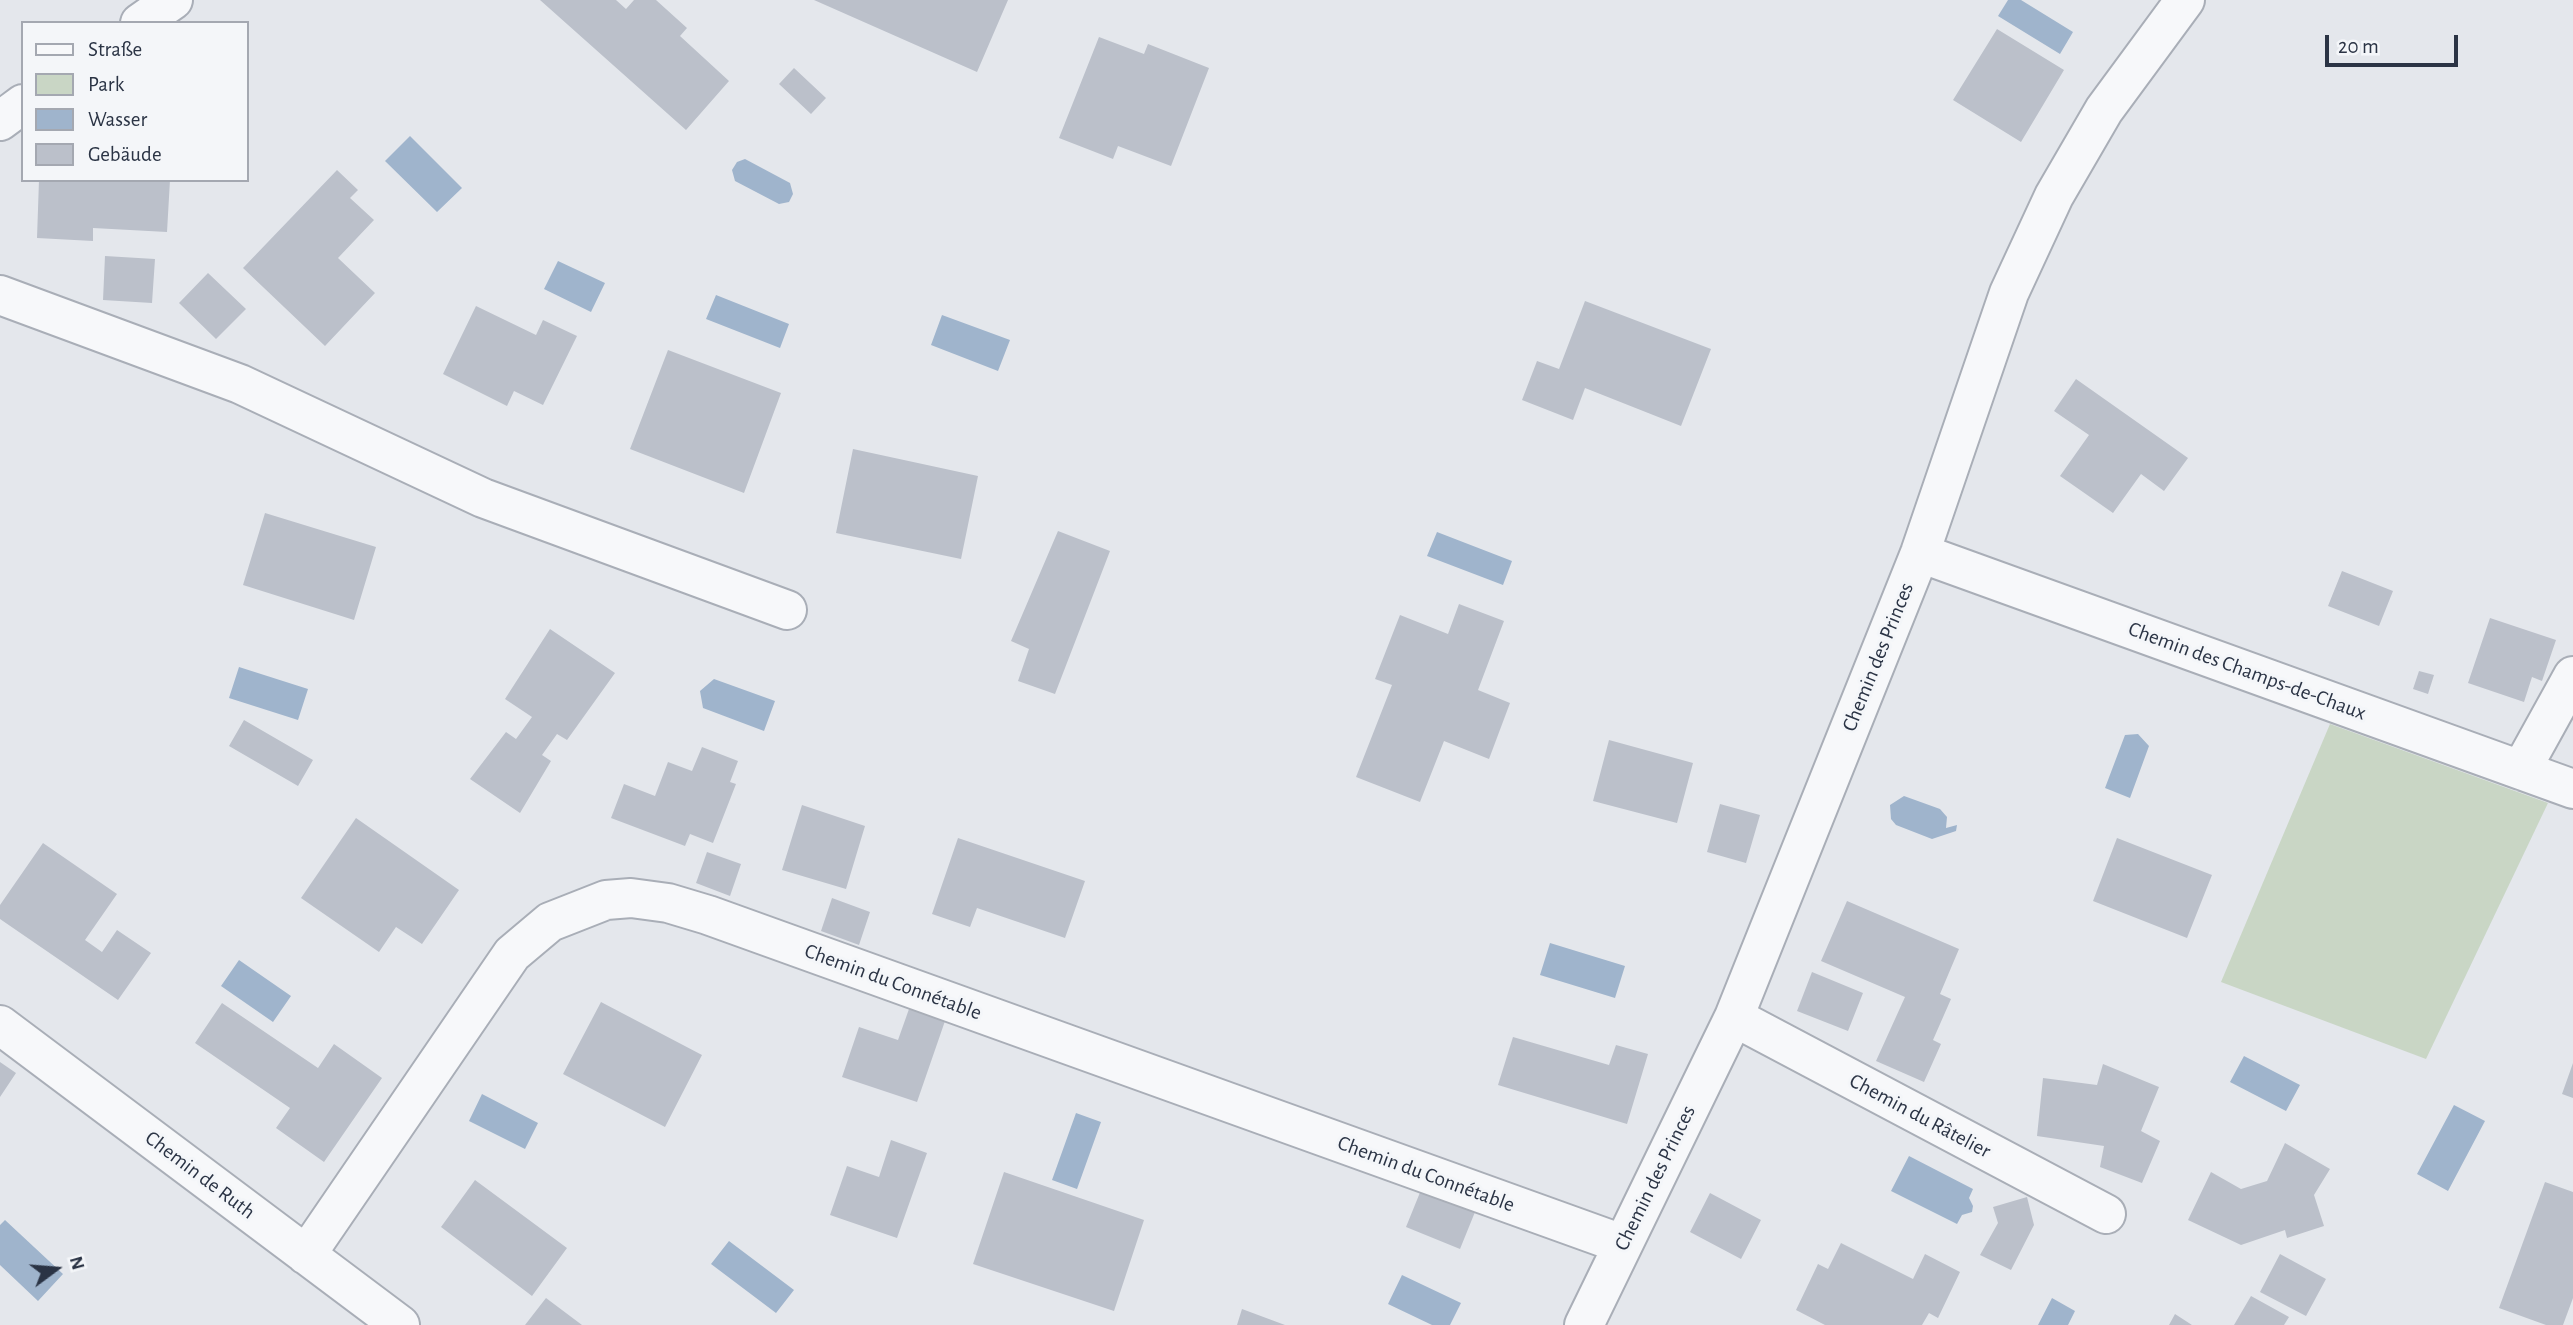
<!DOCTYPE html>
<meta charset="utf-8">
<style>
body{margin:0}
#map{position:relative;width:2573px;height:1325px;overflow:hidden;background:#e4e7ec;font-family:"Alegreya Sans",sans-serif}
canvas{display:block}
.legend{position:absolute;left:21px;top:21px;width:228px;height:161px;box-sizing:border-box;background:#f4f6f9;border:2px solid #a4a8b1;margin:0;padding:9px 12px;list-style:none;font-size:21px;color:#2b3445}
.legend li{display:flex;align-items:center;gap:14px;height:35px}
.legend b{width:35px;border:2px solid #a4a8b1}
.north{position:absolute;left:21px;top:1234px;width:70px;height:70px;-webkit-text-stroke:5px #f4f6f9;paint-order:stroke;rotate:74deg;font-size:19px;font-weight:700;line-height:28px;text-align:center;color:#2b3445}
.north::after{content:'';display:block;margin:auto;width:24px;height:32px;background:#2b3445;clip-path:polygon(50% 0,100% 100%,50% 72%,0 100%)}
.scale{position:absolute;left:2325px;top:35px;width:133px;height:32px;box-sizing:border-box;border:4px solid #2b3445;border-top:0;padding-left:9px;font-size:21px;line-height:24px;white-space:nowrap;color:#2b3445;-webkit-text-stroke:5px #f4f6f9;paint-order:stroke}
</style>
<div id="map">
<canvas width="2573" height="1325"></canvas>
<ul class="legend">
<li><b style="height:9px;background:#f7f8fa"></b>Straße</li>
<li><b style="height:19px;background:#c9d6c5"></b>Park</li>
<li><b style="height:19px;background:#9fb4cc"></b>Wasser</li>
<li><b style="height:19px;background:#bbc0ca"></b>Gebäude</li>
</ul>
<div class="north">N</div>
<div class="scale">20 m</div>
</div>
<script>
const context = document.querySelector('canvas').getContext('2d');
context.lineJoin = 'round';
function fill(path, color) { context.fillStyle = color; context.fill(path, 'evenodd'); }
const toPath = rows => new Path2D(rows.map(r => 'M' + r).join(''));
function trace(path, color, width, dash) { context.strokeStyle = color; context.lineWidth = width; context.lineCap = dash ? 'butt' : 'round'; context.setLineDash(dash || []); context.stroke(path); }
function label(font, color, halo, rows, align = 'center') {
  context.font = font + ' "Alegreya Sans",sans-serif'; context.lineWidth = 6; context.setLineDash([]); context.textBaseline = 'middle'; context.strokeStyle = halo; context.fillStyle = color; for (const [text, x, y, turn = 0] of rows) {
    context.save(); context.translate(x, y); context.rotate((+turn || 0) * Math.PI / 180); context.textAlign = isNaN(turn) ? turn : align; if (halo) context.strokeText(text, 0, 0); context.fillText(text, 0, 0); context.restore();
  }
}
const green = toPath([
 [2330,724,2548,803,2426,1059,2221,982]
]);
const water = toPath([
 [2008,0,2021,0,2073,32,2060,54,1998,16],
 [410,136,462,188,437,212,385,161],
 [745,159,790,183,793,194,789,202,779,204,735,181,732,170,737,162],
 [558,261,605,283,591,312,544,289],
 [716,295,789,324,780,348,706,319],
 [942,315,1010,340,998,371,931,345],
 [1437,532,1512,561,1503,585,1427,556],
 [239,667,308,689,298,720,229,698],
 [714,679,775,701,764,731,703,708,700,691],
 [2138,734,2149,746,2130,798,2105,788,2125,735],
 [1904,796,1940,809,1947,817,1946,828,1957,825,1956,831,1932,839,1896,825,1891,819,1890,805],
 [1550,943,1625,966,1615,998,1540,975],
 [239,960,291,996,273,1022,221,986],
 [2244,1056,2300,1085,2286,1111,2230,1082],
 [482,1094,538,1123,525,1149,469,1121],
 [2454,1105,2485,1121,2448,1191,2417,1174],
 [1076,1113,1101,1122,1077,1189,1052,1180],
 [1909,1156,1973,1189,1969,1198,1973,1206,1972,1212,1962,1215,1957,1224,1891,1191],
 [5,1220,63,1274,38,1301,0,1265,0,1225],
 [729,1241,794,1290,776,1313,711,1264],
 [1402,1275,1461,1303,1450,1325,1432,1325,1388,1304],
 [2052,1298,2075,1311,2068,1325,2038,1325]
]);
const building = toPath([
 [540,0,616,0,626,9,634,0,656,0,687,28,680,36,729,81,686,130],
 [814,0,1008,0,977,72],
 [1997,29,2064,70,2021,142,1953,100],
 [1099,37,1144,54,1148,44,1209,68,1171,166,1118,146,1113,159,1059,138],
 [794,68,826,98,811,114,779,84],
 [337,170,358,190,350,198,374,220,338,258,375,293,325,346,243,268],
 [39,180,170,180,167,232,93,228,93,241,37,238],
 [105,256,155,259,152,303,103,300],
 [208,273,246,309,216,339,179,303],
 [1585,301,1711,349,1681,426,1585,388,1573,420,1522,400,1537,361,1559,369],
 [476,306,536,335,543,320,577,336,543,405,514,391,507,406,443,374],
 [668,350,781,393,744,493,630,449],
 [2076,379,2188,458,2164,491,2141,474,2113,513,2060,476,2089,435,2054,411],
 [853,449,978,476,961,559,836,533],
 [265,513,376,547,354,620,243,585],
 [1058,531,1110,551,1055,694,1018,681,1029,649,1011,641],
 [2342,571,2393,591,2379,626,2328,606],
 [1459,604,1504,621,1478,690,1510,703,1489,759,1444,741,1420,802,1356,777,1392,685,1375,679,1400,615,1448,634],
 [2490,618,2556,640,2542,681,2532,677,2524,702,2468,683],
 [550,629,615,673,567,740,557,734,542,755,551,761,520,813,470,779,506,732,516,739,532,717,505,699],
 [2419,671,2434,675,2428,694,2413,689],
 [244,720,313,760,298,786,229,746],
 [1609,740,1693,763,1677,823,1593,801],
 [702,747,738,761,730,782,736,784,713,843,690,834,685,846,611,818,624,784,655,796,668,762,692,771],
 [1720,804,1760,815,1746,863,1707,852],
 [802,805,865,826,846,889,782,870],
 [356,818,459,890,422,944,396,927,379,952,301,898],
 [958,838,1085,881,1065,938,977,908,970,927,932,914],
 [2117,838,2212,875,2187,938,2093,901],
 [43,843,117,894,85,940,102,952,117,930,151,953,118,1000,0,919,0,905],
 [707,852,741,864,730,896,696,883],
 [832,898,870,912,859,945,821,931],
 [1847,901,1959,949,1940,994,1951,999,1933,1040,1941,1044,1924,1082,1876,1061,1905,997,1821,961],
 [1812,972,1863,993,1848,1031,1797,1011],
 [601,1002,702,1055,665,1127,563,1074],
 [222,1003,318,1068,334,1044,382,1078,324,1162,276,1128,290,1108,195,1043],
 [909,1009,945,1021,917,1102,842,1077,859,1027,898,1040],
 [1513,1037,1609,1065,1616,1045,1648,1054,1627,1124,1498,1085],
 [0,1062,16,1073,0,1097],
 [2573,1063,2573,1098,2562,1094],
 [2103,1064,2159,1087,2141,1131,2160,1141,2142,1183,2100,1167,2104,1146,2037,1136,2043,1078,2097,1085],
 [891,1140,927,1153,897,1238,830,1215,847,1166,879,1177],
 [2285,1143,2330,1169,2314,1195,2324,1226,2287,1238,2285,1230,2241,1245,2188,1220,2211,1172,2241,1189,2267,1181],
 [1004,1172,1144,1220,1114,1311,973,1264],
 [475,1180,567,1248,532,1296,441,1227],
 [2545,1182,2573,1192,2573,1298,2563,1325,2546,1325,2499,1308],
 [1421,1190,1475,1212,1460,1249,1406,1227],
 [1710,1193,1761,1220,1741,1259,1690,1232],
 [2027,1197,2034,1225,2011,1270,1980,1255,1998,1223,1993,1207],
 [1841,1243,1913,1279,1925,1254,1960,1272,1938,1318,1929,1313,1922,1325,1825,1325,1796,1310,1818,1264,1828,1269],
 [2280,1254,2326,1279,2306,1316,2260,1292],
 [2251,1296,2289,1317,2284,1325,2234,1325],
 [546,1298,582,1325,525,1325],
 [1242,1309,1285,1325,1237,1325],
 [2175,1314,2192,1325,2169,1325]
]);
const minor = toPath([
 [140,23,173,0],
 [0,121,23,104],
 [0,295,240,384,483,498,787,610],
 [1920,553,2573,789],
 [2521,770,2573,676],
 [1734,1017,2106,1214],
 [0,1025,400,1325],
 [306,1255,512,954,550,922,606,900,631,898,668,903,708,915,1622,1244],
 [1584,1325,1734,1017,1920,553,2009,293,2054,196,2104,110,2185,0]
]);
const streetNames = [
 ["Chemin des Princes",1878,657,-68],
 ["Chemin des Champs-de-Chaux",2247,671,20],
 ["Chemin du Connétable",893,982,20],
 ["Chemin du Râtelier",1920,1116,28],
 ["Chemin du Connétable",1426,1174,20],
 ["Chemin de Ruth",200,1175,37],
 ["Chemin des Princes",1655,1178,-64]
];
fill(green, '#c9d6c5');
fill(water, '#9fb4cc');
fill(building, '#bbc0ca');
trace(minor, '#a9aeb7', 42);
trace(minor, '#f7f8fa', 38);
label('21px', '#2b3445', '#f4f6f9', streetNames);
</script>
